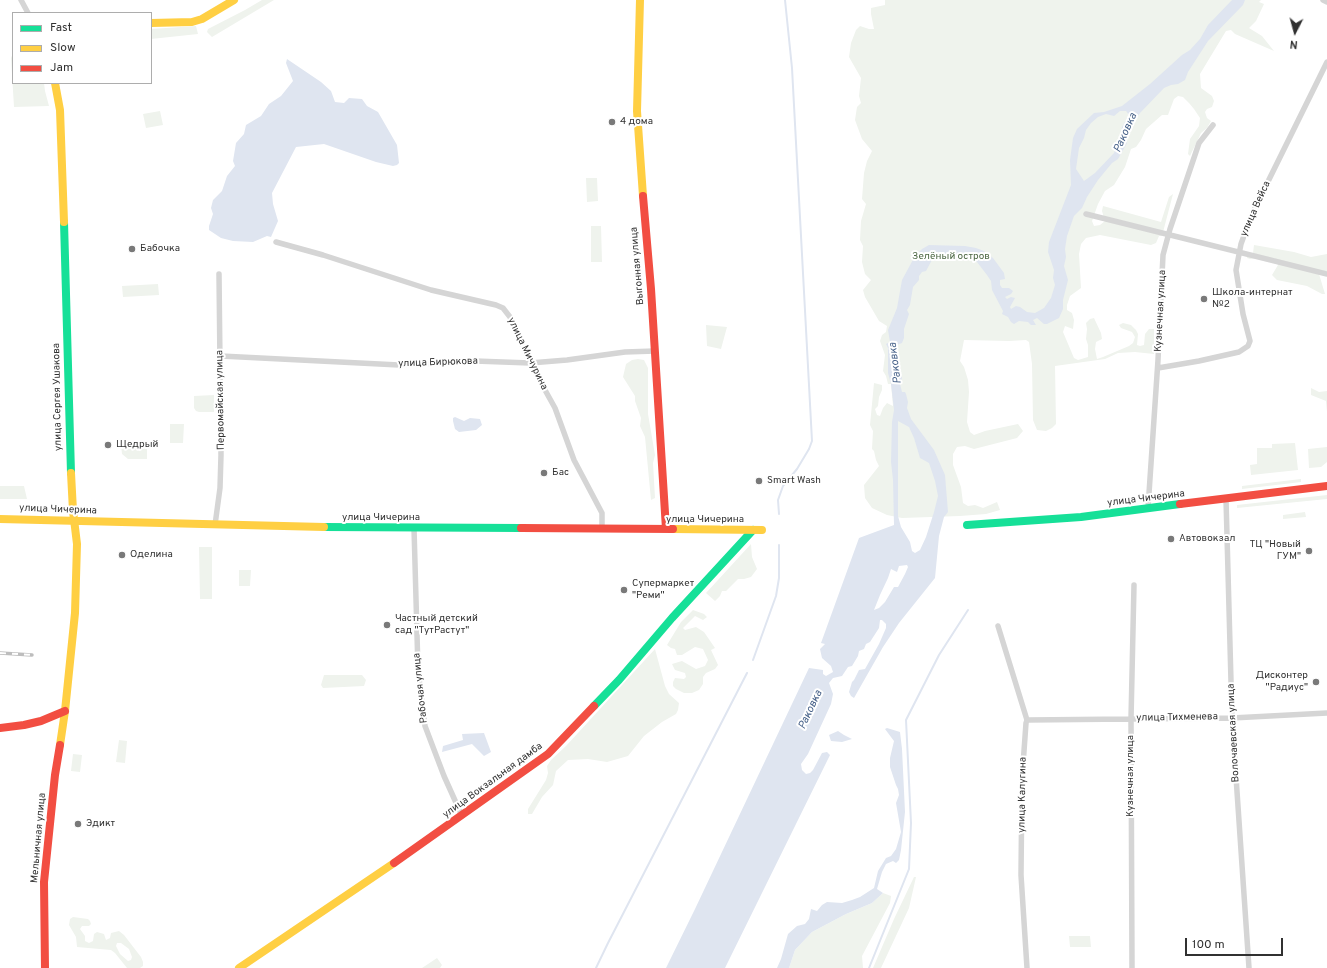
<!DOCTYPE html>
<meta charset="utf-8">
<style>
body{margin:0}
#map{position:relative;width:1327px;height:968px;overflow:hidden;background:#fff;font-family:Overpass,sans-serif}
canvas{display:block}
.legend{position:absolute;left:12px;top:12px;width:140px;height:72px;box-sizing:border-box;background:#fff;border:1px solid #adadad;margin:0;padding:5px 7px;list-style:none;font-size:12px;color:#313131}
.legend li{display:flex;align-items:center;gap:8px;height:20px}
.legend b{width:20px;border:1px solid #adadad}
.north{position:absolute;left:1275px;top:12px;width:40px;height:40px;-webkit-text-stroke:3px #fff;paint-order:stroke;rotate:186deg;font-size:11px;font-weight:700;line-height:16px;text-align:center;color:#313131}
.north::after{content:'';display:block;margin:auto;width:14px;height:18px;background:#313131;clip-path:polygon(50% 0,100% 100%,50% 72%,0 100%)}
.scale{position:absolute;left:1185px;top:938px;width:98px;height:18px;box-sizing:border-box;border:2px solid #313131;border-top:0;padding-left:5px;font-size:12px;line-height:14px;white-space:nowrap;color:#313131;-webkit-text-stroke:3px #fff;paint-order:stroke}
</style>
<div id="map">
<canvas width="1327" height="968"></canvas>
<ul class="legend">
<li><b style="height:5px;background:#16e098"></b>Fast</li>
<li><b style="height:5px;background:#ffcf43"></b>Slow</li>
<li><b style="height:5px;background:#f24e42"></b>Jam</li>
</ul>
<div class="north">N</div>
<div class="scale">100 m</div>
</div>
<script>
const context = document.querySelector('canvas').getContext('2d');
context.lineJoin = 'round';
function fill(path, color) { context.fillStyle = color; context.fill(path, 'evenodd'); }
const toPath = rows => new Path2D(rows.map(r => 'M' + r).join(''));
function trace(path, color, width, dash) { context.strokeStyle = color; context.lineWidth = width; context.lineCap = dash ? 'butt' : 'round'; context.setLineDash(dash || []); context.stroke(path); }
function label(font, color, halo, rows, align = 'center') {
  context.font = font + ' Overpass,sans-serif'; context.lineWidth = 4; context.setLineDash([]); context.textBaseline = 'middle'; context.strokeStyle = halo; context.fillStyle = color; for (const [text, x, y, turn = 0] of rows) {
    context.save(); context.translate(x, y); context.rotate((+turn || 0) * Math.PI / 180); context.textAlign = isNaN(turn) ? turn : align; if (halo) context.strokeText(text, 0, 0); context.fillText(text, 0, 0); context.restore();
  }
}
const green = toPath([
 [262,0,274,0,212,37,207,32,208,29,245,10],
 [885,0,1261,0,1259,2,1264,4,1256,21,1249,28,1262,36,1274,51,1235,34,1231,30,1226,31,1200,74,1201,88,1212,96,1214,101,1212,107,1207,109,1205,112,1207,118,1211,121,1207,128,1201,133,1190,156,1188,154,1190,139,1199,126,1200,118,1194,109,1189,103,1183,97,1178,96,1174,99,1168,115,1162,115,1146,129,1141,140,1136,147,1131,149,1125,167,1114,185,1105,191,1098,204,1092,221,1094,226,1100,225,1105,221,1102,211,1103,206,1161,222,1169,197,1173,194,1162,236,1159,236,1156,243,1151,245,1100,235,1086,238,1081,244,1079,254,1081,288,1070,296,1067,305,1067,310,1072,313,1074,320,1073,329,1065,326,1063,332,1074,358,1078,360,1088,357,1088,345,1086,339,1087,329,1086,323,1090,319,1094,318,1101,333,1102,339,1096,342,1095,349,1097,359,1103,357,1129,346,1133,343,1135,337,1132,332,1121,328,1119,325,1123,323,1131,325,1136,330,1138,334,1137,345,1140,346,1144,345,1145,334,1149,329,1154,329,1154,354,1135,352,1118,353,1105,359,1055,366,1056,424,1052,428,1046,431,1037,430,1033,420,1032,364,1029,342,1026,340,1009,341,964,340,960,361,964,367,968,380,969,392,967,422,970,432,974,435,985,431,1018,424,1023,431,1017,438,974,449,965,446,957,447,953,454,953,465,961,487,963,503,968,506,975,505,983,508,997,502,1000,510,986,514,960,516,902,518,887,515,872,508,865,498,864,485,879,466,876,460,874,451,872,449,873,431,870,425,874,383,882,385,882,390,879,397,878,406,875,409,877,415,880,416,883,408,887,403,893,406,891,384,888,384,886,376,883,371,885,355,880,341,882,335,886,332,887,326,879,321,865,297,863,290,871,280,865,274,862,262,863,246,860,240,861,221,866,204,862,199,864,173,867,161,872,151,862,139,855,120,857,107,861,103,859,96,861,78,849,57,851,43,856,30,860,26,869,29,874,29,871,14,871,8,885,5],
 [196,26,198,34,151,39,151,29],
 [13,53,13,83,44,83,45,91,49,106,14,107,11,58],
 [160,111,163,125,146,128,143,114],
 [586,178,597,178,598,201,587,202],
 [591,226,601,226,602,262,591,262],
 [1254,245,1294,252,1311,257,1327,254,1327,271,1319,274,1325,294,1322,294,1307,286,1277,280,1272,275,1278,265,1275,258,1256,258,1250,259,1247,258,1247,256,1253,253],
 [158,284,159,295,123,297,122,286],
 [706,325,727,327,721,349,707,346],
 [638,359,644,360,648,368,648,414,655,455,653,463,655,498,651,500,645,437,640,426,641,418,635,401,635,396,623,377,626,364,632,360],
 [1311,388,1319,392,1327,391,1327,412,1326,401,1311,395],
 [214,395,214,412,199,412,196,411,194,408,194,396],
 [170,424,184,424,183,443,170,443],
 [1295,443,1298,470,1251,475,1250,465,1257,464,1257,448,1272,448,1272,444],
 [121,445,147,445,147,459,128,459,122,454],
 [1327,447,1327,462,1321,467,1309,468,1308,449],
 [1301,479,1301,482,1242,489,1242,486],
 [0,486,24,486,27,499,0,499],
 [1327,495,1327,499,1237,508,1237,505],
 [1305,512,1306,517,1283,519,1283,515],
 [751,544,752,557,757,569,751,577,744,579,738,579,726,591,722,591,720,596,715,601,706,593],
 [199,547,212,547,212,599,200,599],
 [239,570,251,570,250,586,239,586],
 [693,610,704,614,707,617,703,620,695,616,683,628,685,630,696,627,704,632,715,648,711,650,718,665,715,669,706,673,703,677,703,684,699,690,692,693,684,693,676,689,673,686,673,682,675,678,684,679,686,677,685,673,675,670,672,664,682,661,696,669,705,666,708,660,703,649,695,647,682,655,677,655,675,649,671,648,667,645,681,622],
 [655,649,665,686,669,694,679,703,678,710,676,714,662,722,644,736,628,756,607,762,588,759,568,760,556,771,553,785,542,797,532,814,528,814,528,809,546,780,548,773,547,766,551,760,566,746],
 [324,675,362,675,366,680,364,686,323,688,321,685],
 [119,740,127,741,125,763,116,762],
 [73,754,82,755,80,772,71,771],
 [914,877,916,877,909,908,881,968,873,968,894,919],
 [883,893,891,896,890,903,862,956,863,968,789,968,795,950,812,932,846,914,872,903],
 [73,917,88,919,90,921,91,924,89,926,82,926,80,929,85,936,85,941,89,943,93,941,94,934,97,932,104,934,106,940,110,938,111,933,119,931,124,935,141,957,143,962,143,966,140,968,127,968,115,953,111,950,77,947,76,937,69,925,70,919],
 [117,943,121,943,129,949,132,957,131,960,128,961,120,954,116,946],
 [1069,936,1090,936,1091,947,1070,947],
 [437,958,442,965,440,968,422,968]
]);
const water = toPath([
 [1232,0,1245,0,1243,5,1208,41,1188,72,1185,80,1178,84,1171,85,1164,88,1140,113,1134,122,1127,137,1127,143,1118,159,1112,163,1098,180,1087,197,1082,208,1074,216,1067,236,1065,249,1066,257,1064,266,1068,280,1063,300,1063,309,1059,318,1047,324,1044,324,1037,318,1033,320,1036,325,1031,325,1028,322,1019,321,1014,324,1011,322,1008,317,1002,314,1003,311,992,290,991,281,987,275,977,262,972,259,948,257,945,254,940,257,937,256,933,258,926,271,922,272,919,276,919,280,913,287,910,305,907,310,909,314,904,329,904,338,902,343,897,345,896,349,898,353,899,370,902,378,900,384,902,392,905,392,906,394,908,402,907,408,911,419,934,450,945,475,948,512,944,517,939,536,935,578,899,623,883,647,854,698,851,696,849,692,852,682,854,680,859,670,865,669,879,644,886,628,886,624,882,620,880,620,879,628,870,642,866,644,864,649,859,651,858,656,852,666,848,667,842,676,833,678,829,683,833,694,831,704,808,754,801,764,802,770,806,774,810,773,813,770,822,753,827,752,830,755,725,968,666,968,695,909,809,668,823,670,823,674,826,676,833,672,831,666,822,658,820,649,825,644,821,643,859,538,894,525,893,480,891,462,892,422,894,410,891,384,888,373,888,348,886,344,890,342,888,330,897,308,902,280,915,256,922,249,929,245,965,246,976,248,984,251,993,258,1004,273,1005,279,1000,280,1000,285,1002,288,1009,288,1013,291,1011,294,1005,297,1007,299,1011,297,1015,298,1010,307,1011,309,1016,306,1020,307,1027,312,1035,313,1044,308,1051,298,1055,285,1053,278,1054,270,1048,252,1049,242,1071,185,1070,160,1073,138,1077,129,1094,113,1104,112,1122,106,1150,84,1182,55,1190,50,1200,39,1208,25],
 [1120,111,1126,111,1129,115,1122,127,1121,136,1114,153,1095,173,1084,181,1076,169,1079,148,1084,138,1086,130,1091,123,1098,117,1106,114,1114,116],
 [898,421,909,427,914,438,920,458,929,463,935,481,938,496,934,512,926,537,920,550,915,553,912,551,910,542,901,527,898,516],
 [907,565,908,567,905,574,898,587,894,587,885,602,879,608,874,610,880,595,888,578,891,569,897,572,899,566],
 [287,59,321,82,331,91,335,102,344,103,349,98,362,99,367,106,378,112,397,145,399,163,397,165,393,166,376,162,324,144,296,147,272,193,273,204,278,221,271,237,267,236,253,242,233,241,221,238,209,230,209,226,213,214,211,208,213,200,222,191,227,176,235,166,233,161,236,143,244,134,246,125,261,116,269,104,281,96,293,81,286,63],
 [455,417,464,421,470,418,480,419,482,425,476,430,459,432,455,429,453,421,453,418],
 [887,728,900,732,902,749,905,812,901,850,899,860,896,863,893,861,886,864,882,872,877,889,883,893,872,903,846,914,812,932,795,950,789,968,777,968,781,959,788,934,797,926,805,924,809,919,811,909,817,911,822,905,827,902,842,903,852,900,860,897,874,888,878,871,886,858,891,856,896,849,901,832,896,803,899,795,898,789,896,785,890,767,890,758,894,741,885,729],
 [838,731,844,735,852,739,842,742,831,741,829,735],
 [484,733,491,752,484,756,472,744,442,752,443,746,463,740,462,734]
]);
const stream = toPath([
 [779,514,778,500,783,486,797,469,809,449,812,441,792,68,785,0],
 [753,660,776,596,779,578,779,545],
 [596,968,608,943,747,673],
 [869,968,909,869,911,823,906,720,939,655,968,610]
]);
const street = toPath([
 [21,0,28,13],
 [1323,0,1327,2],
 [1086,214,1327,274],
 [276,242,323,255,431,290,496,305,503,308,510,317,530,363,555,408,574,460,602,513,602,529],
 [221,356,399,365,475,361,530,363,567,360,625,352,655,351],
 [1158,368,1199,361,1239,352,1248,346,1250,341,1243,314,1236,270,1241,244,1251,216,1327,62],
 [1226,499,1232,718,1249,968],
 [1148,508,1158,360,1163,255,1170,229,1199,143,1213,125],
 [215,525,220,488,221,455,219,274],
 [414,528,418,670,425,726,444,776,462,816],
 [998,626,1027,720,1026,723,1022,779,1021,875,1027,968],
 [1027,720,1232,718,1327,713],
 [1132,968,1131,719,1134,585]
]);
const fast = toPath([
 [64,222,71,473],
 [967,525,1081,517,1180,504],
 [324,527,521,528],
 [594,706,619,680,672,618,753,530]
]);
const slow = toPath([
 [640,0,637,111,643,196],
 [151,23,192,22,202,19,234,0],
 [55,83,60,110,64,222],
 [0,519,324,527],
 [673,529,762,530],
 [60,745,65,711,75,613,77,544,73,511,71,473],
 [239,968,394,863]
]);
const jam = toPath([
 [643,196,651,289,666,529],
 [1180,504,1327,486],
 [521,528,673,529],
 [0,728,24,725,41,721,65,711],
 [394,863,548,754,594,706],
 [45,968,44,882,55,775,60,745]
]);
const rail = toPath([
 [0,653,32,655]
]);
const markers = [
 [612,122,4,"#797979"],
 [132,249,4,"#797979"],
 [1204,299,4,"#797979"],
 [108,445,4,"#797979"],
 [544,473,4,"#797979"],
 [759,481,4,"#797979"],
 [1171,539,4,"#797979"],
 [1309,551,4,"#797979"],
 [122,555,4,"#797979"],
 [624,590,4,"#797979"],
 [387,625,4,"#797979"],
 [1316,682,4,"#797979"],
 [78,824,4,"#797979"]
];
const poiNames = [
 ["4 дома",620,122],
 ["Бабочка",140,249],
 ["Школа-интернат",1212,293],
 ["№2",1212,305],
 ["Щедрый",116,445],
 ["Бас",552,473],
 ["Smart Wash",767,481],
 ["Автовокзал",1179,539],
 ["ТЦ \"Новый",1301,545,"right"],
 ["ГУМ\"",1301,557,"right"],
 ["Оделина",130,555],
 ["Супермаркет",632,584],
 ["\"Реми\"",632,596],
 ["Частный детский",395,619],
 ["сад \"ТутРастут\"",395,631],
 ["Дисконтер",1308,676,"right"],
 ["\"Радиус\"",1308,688,"right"],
 ["Эдикт",86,824]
];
const streetNames = [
 ["улица Вейса",1256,209,-66],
 ["Выгонная улица",638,266,-95],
 ["Кузнечная улица",1161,311,-87],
 ["улица Мичурина",527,354,64],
 ["улица Бирюкова",438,363,-2],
 ["улица Сергея Ушакова",58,397,-91],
 ["Первомайская улица",221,400,-91],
 ["улица Чичерина",1146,499,-7],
 ["улица Чичерина",58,510,2],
 ["улица Чичерина",381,518],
 ["улица Чичерина",705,520],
 ["Рабочая улица",421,688,-96],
 ["улица Тихменева",1177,718,-1],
 ["Волочаевская улица",1234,733,-93],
 ["Кузнечная улица",1131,776,-90],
 ["улица Вокзальная дамба",493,781,-36],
 ["улица Калугина",1023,795,-89],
 ["Мельничная улица",39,838,-85]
];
const parkNames = [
 ["Зелёный остров",951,257]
];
const waterNames = [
 ["Раковка",1126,133,-66],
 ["Раковка",896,363,-97],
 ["Раковка",811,710,-65]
];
fill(green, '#eff3ed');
fill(water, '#dfe5f0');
trace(stream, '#dfe5f0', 2);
trace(street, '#d5d5d5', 5.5);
trace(fast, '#16e098', 8);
trace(slow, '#ffcf43', 8);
trace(jam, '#f24e42', 8);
trace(rail, '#bdbdbd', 3.5);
trace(rail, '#fff', 2, [6]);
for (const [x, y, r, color] of markers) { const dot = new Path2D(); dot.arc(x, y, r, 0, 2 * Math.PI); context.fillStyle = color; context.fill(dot); trace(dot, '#fff', 1.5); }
label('10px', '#313131', '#fff', poiNames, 'left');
label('10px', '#313131', '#fff', streetNames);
label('10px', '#4d6844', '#fff', parkNames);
label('italic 11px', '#49638a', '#fff', waterNames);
</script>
